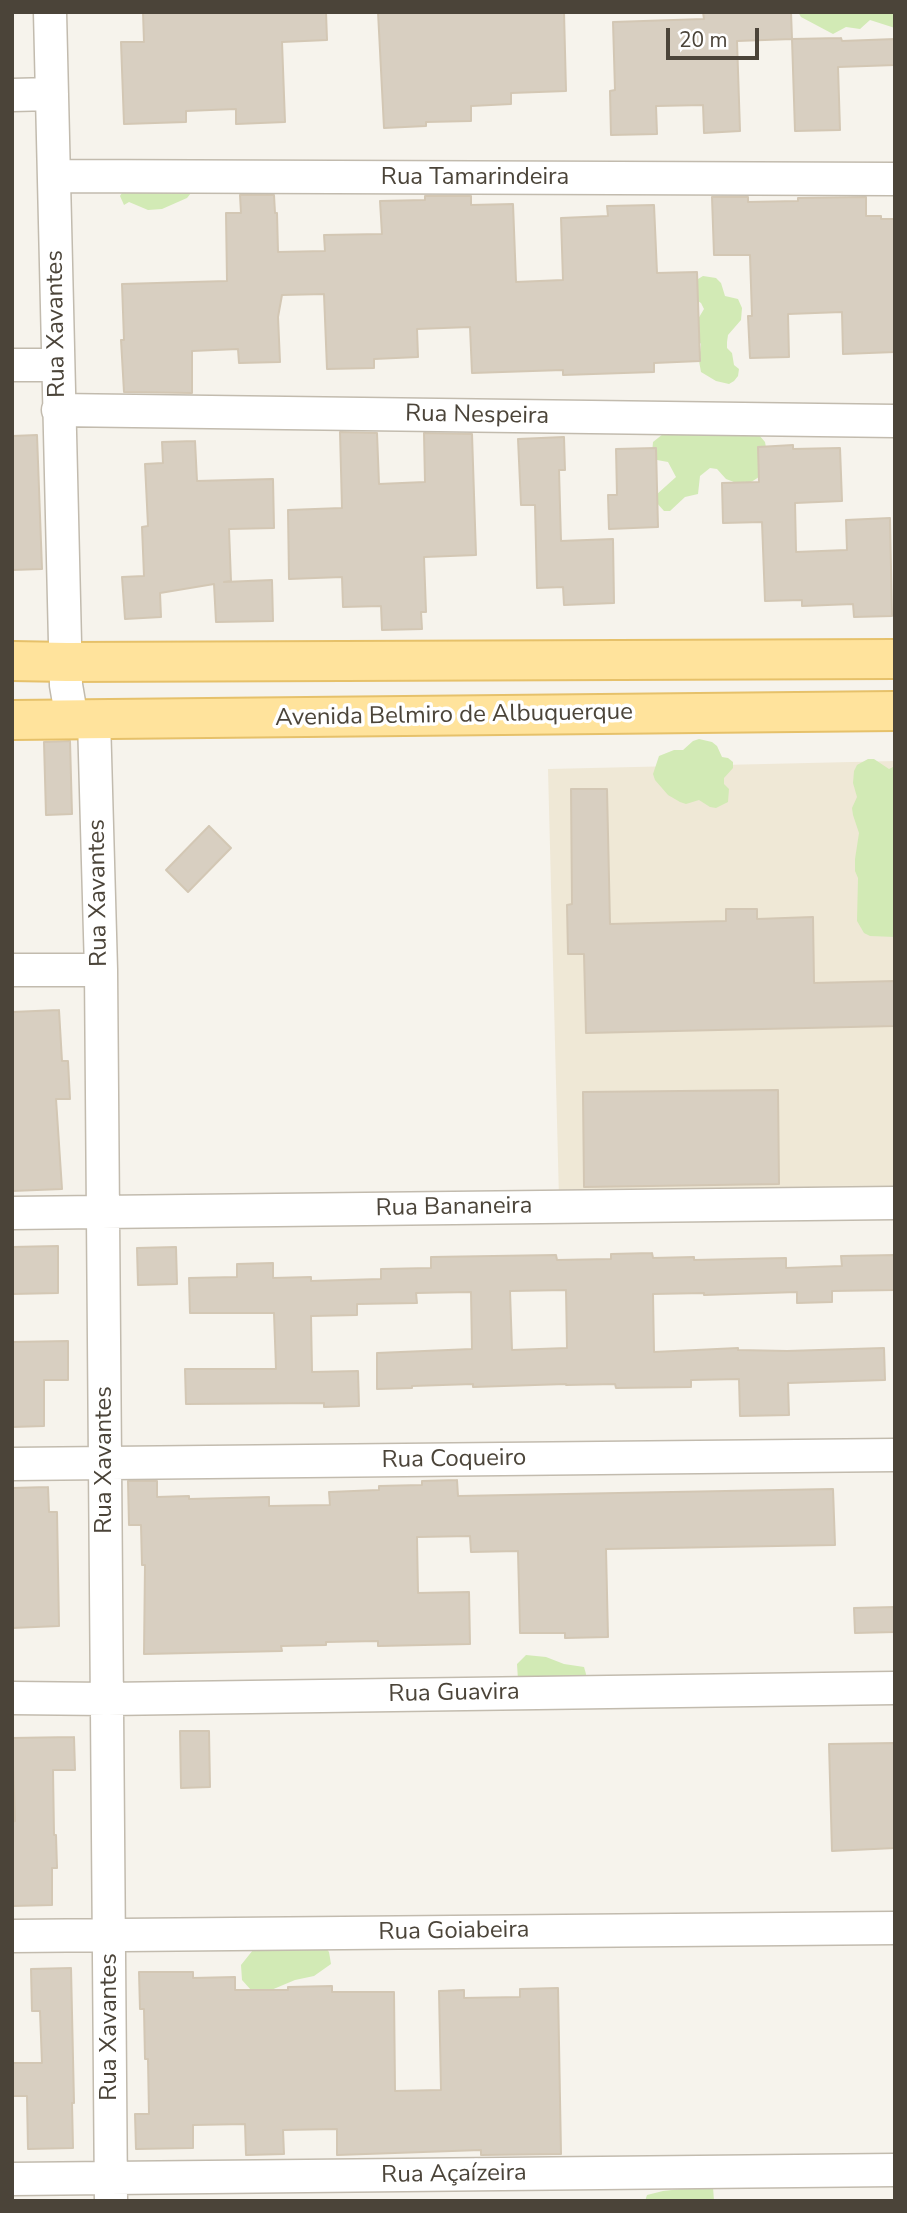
<!DOCTYPE html>
<meta charset="utf-8">
<style>
body{margin:0}
#map{position:relative;width:907px;height:2213px;overflow:hidden;background:#f6f3ec;font-family:"Nunito Sans",sans-serif}
canvas{display:block}
.frame{position:absolute;inset:0;border:14px solid #4b4439;pointer-events:none}
.scale{position:absolute;left:666px;top:28px;width:93px;height:32px;box-sizing:border-box;border:4px solid #4b4439;border-top:0;padding-left:9px;font-size:21px;line-height:24px;white-space:nowrap;color:#4b4439;-webkit-text-stroke:5px #fff;paint-order:stroke}
</style>
<div id="map">
<canvas width="907" height="2213"></canvas>
<div class="frame"></div>
<div class="scale">20 m</div>
</div>
<script>
const context = document.querySelector('canvas').getContext('2d');
context.lineJoin = 'round';
function fill(path, color) { context.fillStyle = color; context.fill(path, 'evenodd'); }
const toPath = rows => new Path2D(rows.map(r => 'M' + r).join(''));
function trace(path, color, width, dash) { context.strokeStyle = color; context.lineWidth = width; context.lineCap = dash ? 'butt' : 'round'; context.setLineDash(dash || []); context.stroke(path); }
function label(font, color, halo, rows, align = 'center') {
  context.font = font + ' "Nunito Sans",sans-serif'; context.lineWidth = 7; context.setLineDash([]); context.textBaseline = 'middle'; context.strokeStyle = halo; context.fillStyle = color; for (const [text, x, y, turn = 0] of rows) {
    context.save(); context.translate(x, y); context.rotate((+turn || 0) * Math.PI / 180); context.textAlign = isNaN(turn) ? turn : align; if (halo) context.strokeText(text, 0, 0); context.fillText(text, 0, 0); context.restore();
  }
}
const education = toPath([
 [895,761,895,1191,559,1199,548,769]
]);
const green = toPath([
 [798,12,895,12,895,28,870,20,860,29,846,27,833,34,801,17],
 [188,187,191,193,187,198,162,209,148,210,129,202,124,205,120,196,123,191],
 [703,276,716,278,721,283,725,296,738,299,742,308,741,320,728,335,727,342,727,348,732,353,734,365,739,369,738,376,734,381,729,384,716,381,701,372,699,361,701,344,697,339,698,319,704,309,701,303,696,300,694,285,698,279],
 [693,427,759,435,765,442,767,453,765,465,759,477,748,484,739,484,726,479,717,469,710,468,700,476,698,494,685,497,670,511,664,511,656,502,656,495,676,477,668,462,657,460,652,454,653,442,663,434,675,435],
 [699,739,712,742,717,746,722,757,728,758,733,762,733,768,724,778,724,784,729,789,728,802,716,808,710,807,699,800,686,804,680,802,668,795,655,780,653,774,659,756,674,750,683,750,693,741],
 [868,759,874,759,889,769,895,766,895,859,893,862,895,865,895,937,870,936,864,933,857,921,858,878,855,871,855,859,859,833,853,815,852,808,857,797,853,783,854,771,857,765],
 [526,1655,546,1657,564,1664,584,1667,586,1674,585,1680,518,1680,517,1664],
 [259,1947,325,1947,329,1952,331,1964,314,1976,295,1980,264,1993,257,1992,251,1990,242,1980,241,1965,253,1950],
 [699,2182,713,2187,714,2201,645,2201,647,2195,663,2191,690,2188]
]);
const building = toPath([
 [143,12,326,12,327,40,282,42,285,122,236,124,236,109,186,111,186,122,124,124,121,42,144,42,143,12],
 [378,12,564,12,566,91,511,93,511,104,471,106,471,121,426,122,426,126,384,128,378,12],
 [703,12,791,12,792,39,737,41,740,131,704,133,703,105,656,106,657,134,611,135,610,91,615,90,613,22,704,19,703,12],
 [841,38,842,41,895,39,895,65,838,67,840,130,795,131,792,39,841,38],
 [240,195,274,195,275,213,277,213,278,252,325,251,324,235,382,234,380,201,425,200,425,196,471,196,471,205,513,204,516,282,563,280,561,218,608,216,607,206,654,205,657,273,697,272,700,361,654,363,654,372,563,375,563,370,472,373,470,327,417,329,418,357,374,359,374,368,327,369,324,294,282,295,278,317,280,362,239,363,238,349,192,351,192,393,124,392,121,340,124,340,122,284,227,281,226,213,241,213,240,195],
 [712,197,748,197,748,202,798,201,798,198,866,197,866,216,881,216,881,219,895,219,895,352,843,354,842,312,788,314,789,357,750,358,748,316,752,316,750,255,714,255,712,197],
 [340,432,377,433,379,484,425,482,424,433,472,434,476,555,424,557,426,612,421,612,422,629,382,630,381,606,343,607,342,577,289,579,288,510,342,508,340,432],
 [37,435,42,569,12,570,12,436,37,435],
 [564,437,565,470,559,470,561,541,613,539,614,603,564,605,563,587,537,588,535,505,521,505,518,439,564,437],
 [195,441,197,481,273,479,274,528,229,529,231,581,224,582,272,580,273,621,216,622,214,584,160,593,161,617,125,619,122,577,144,576,142,527,148,526,145,464,163,463,162,442,195,441],
 [793,445,793,449,840,448,842,501,795,503,796,552,847,550,846,520,890,518,892,616,854,617,853,604,802,606,802,600,765,601,762,522,723,523,722,483,759,482,758,447,793,445],
 [656,448,658,527,609,529,608,495,617,495,616,449,656,448],
 [70,741,72,814,46,815,44,742,70,741],
 [571,789,607,789,610,924,726,921,726,909,757,909,757,919,813,917,814,983,895,981,895,1026,586,1033,584,954,568,954,567,905,572,904,571,789],
 [209,826,231,848,188,892,166,870,209,826],
 [59,1010,62,1061,68,1061,70,1099,56,1099,62,1189,12,1191,12,1012,59,1010],
 [778,1090,779,1184,584,1187,583,1092,778,1090],
 [58,1246,58,1293,12,1294,12,1247,58,1246],
 [176,1247,177,1284,138,1285,137,1248,176,1247],
 [652,1253,653,1258,694,1257,694,1260,786,1258,786,1268,842,1266,841,1256,895,1255,895,1290,832,1291,832,1302,797,1303,797,1292,704,1295,704,1293,653,1294,654,1352,738,1348,738,1350,787,1351,884,1348,885,1380,788,1383,789,1415,740,1416,739,1379,691,1380,691,1387,616,1388,615,1384,566,1385,566,1384,473,1387,473,1384,412,1386,412,1388,377,1389,377,1353,472,1349,471,1292,416,1293,417,1303,357,1304,357,1315,311,1316,312,1372,358,1371,359,1406,324,1407,324,1403,186,1404,185,1369,276,1369,274,1313,190,1313,189,1278,237,1277,237,1264,273,1263,273,1278,311,1277,311,1281,381,1279,381,1269,431,1268,431,1257,556,1255,557,1260,611,1259,611,1254,652,1253],
 [566,1290,567,1348,512,1350,510,1291,566,1290],
 [68,1341,68,1380,44,1380,44,1426,12,1427,12,1342,68,1341],
 [457,1480,458,1496,833,1489,835,1545,606,1549,608,1637,565,1638,565,1633,520,1633,518,1551,471,1552,470,1536,417,1537,418,1593,469,1592,470,1644,378,1646,378,1641,326,1642,326,1645,281,1646,282,1651,144,1654,145,1565,142,1565,141,1525,129,1525,128,1481,157,1481,157,1497,189,1496,189,1499,269,1497,269,1506,330,1505,329,1492,379,1490,379,1486,422,1485,422,1481,457,1480],
 [48,1487,49,1512,57,1512,59,1626,12,1628,12,1488,48,1487],
 [895,1607,895,1632,855,1633,854,1608,895,1607],
 [180,1731,209,1731,210,1787,181,1788,180,1731],
 [74,1737,75,1770,53,1770,54,1835,56,1835,57,1868,52,1868,52,1905,12,1906,12,1822,15,1821,12,1738,74,1737],
 [895,1743,895,1848,832,1851,829,1744,895,1743],
 [71,1968,74,2103,72,2103,73,2148,28,2149,27,2096,12,2096,12,2063,42,2063,40,2011,32,2011,31,1969,71,1968],
 [139,1972,193,1972,193,1978,235,1977,235,1990,288,1990,288,1987,332,1986,332,1992,394,1992,395,2091,441,2090,439,1991,464,1990,464,1998,520,1997,520,1989,558,1988,561,2154,481,2155,481,2150,337,2155,337,2129,283,2130,284,2154,246,2155,245,2124,193,2125,193,2148,136,2149,135,2114,149,2114,148,2059,145,2059,144,2009,140,2009,139,1972]
]);
const minor = toPath([
 [50,12,66,685,72,720],
 [12,95,52,94],
 [54,176,895,179],
 [12,365,57,365],
 [58,410,895,421],
 [94,719,101,970,111,2201],
 [12,970,101,970],
 [12,1213,895,1203],
 [12,1464,895,1455],
 [12,1698,107,1699,895,1688],
 [12,1936,895,1928],
 [12,2179,895,2170]
]);
const major = toPath([
 [12,661,67,662,895,659],
 [12,720,895,711]
]);
const streetNames = [
 ["Rua Tamarindeira",475,178],
 ["Rua Xavantes",57,324,-91],
 ["Rua Nespeira",477,416,1],
 ["Avenida Belmiro de Albuquerque",454,716,-1],
 ["Rua Xavantes",99,893,-91],
 ["Rua Bananeira",454,1208,-1],
 ["Rua Xavantes",105,1460,-90],
 ["Rua Coqueiro",454,1460,-1],
 ["Rua Guavira",454,1694,-1],
 ["Rua Goiabeira",454,1932,-1],
 ["Rua Xavantes",110,2027,-90],
 ["Rua Açaízeira",454,2175,-1]
];
fill(education, '#efe8d6');
fill(green, '#d2eab5');
fill(building, '#d8cfc1');
trace(building, '#d3c7b4', 2);
trace(minor, '#c2bbae', 35);
trace(major, '#e6c16a', 42);
trace(minor, '#fff', 32);
trace(major, '#ffe39c', 38);
label('24px', '#4b4439', '#fff', streetNames);
</script>
